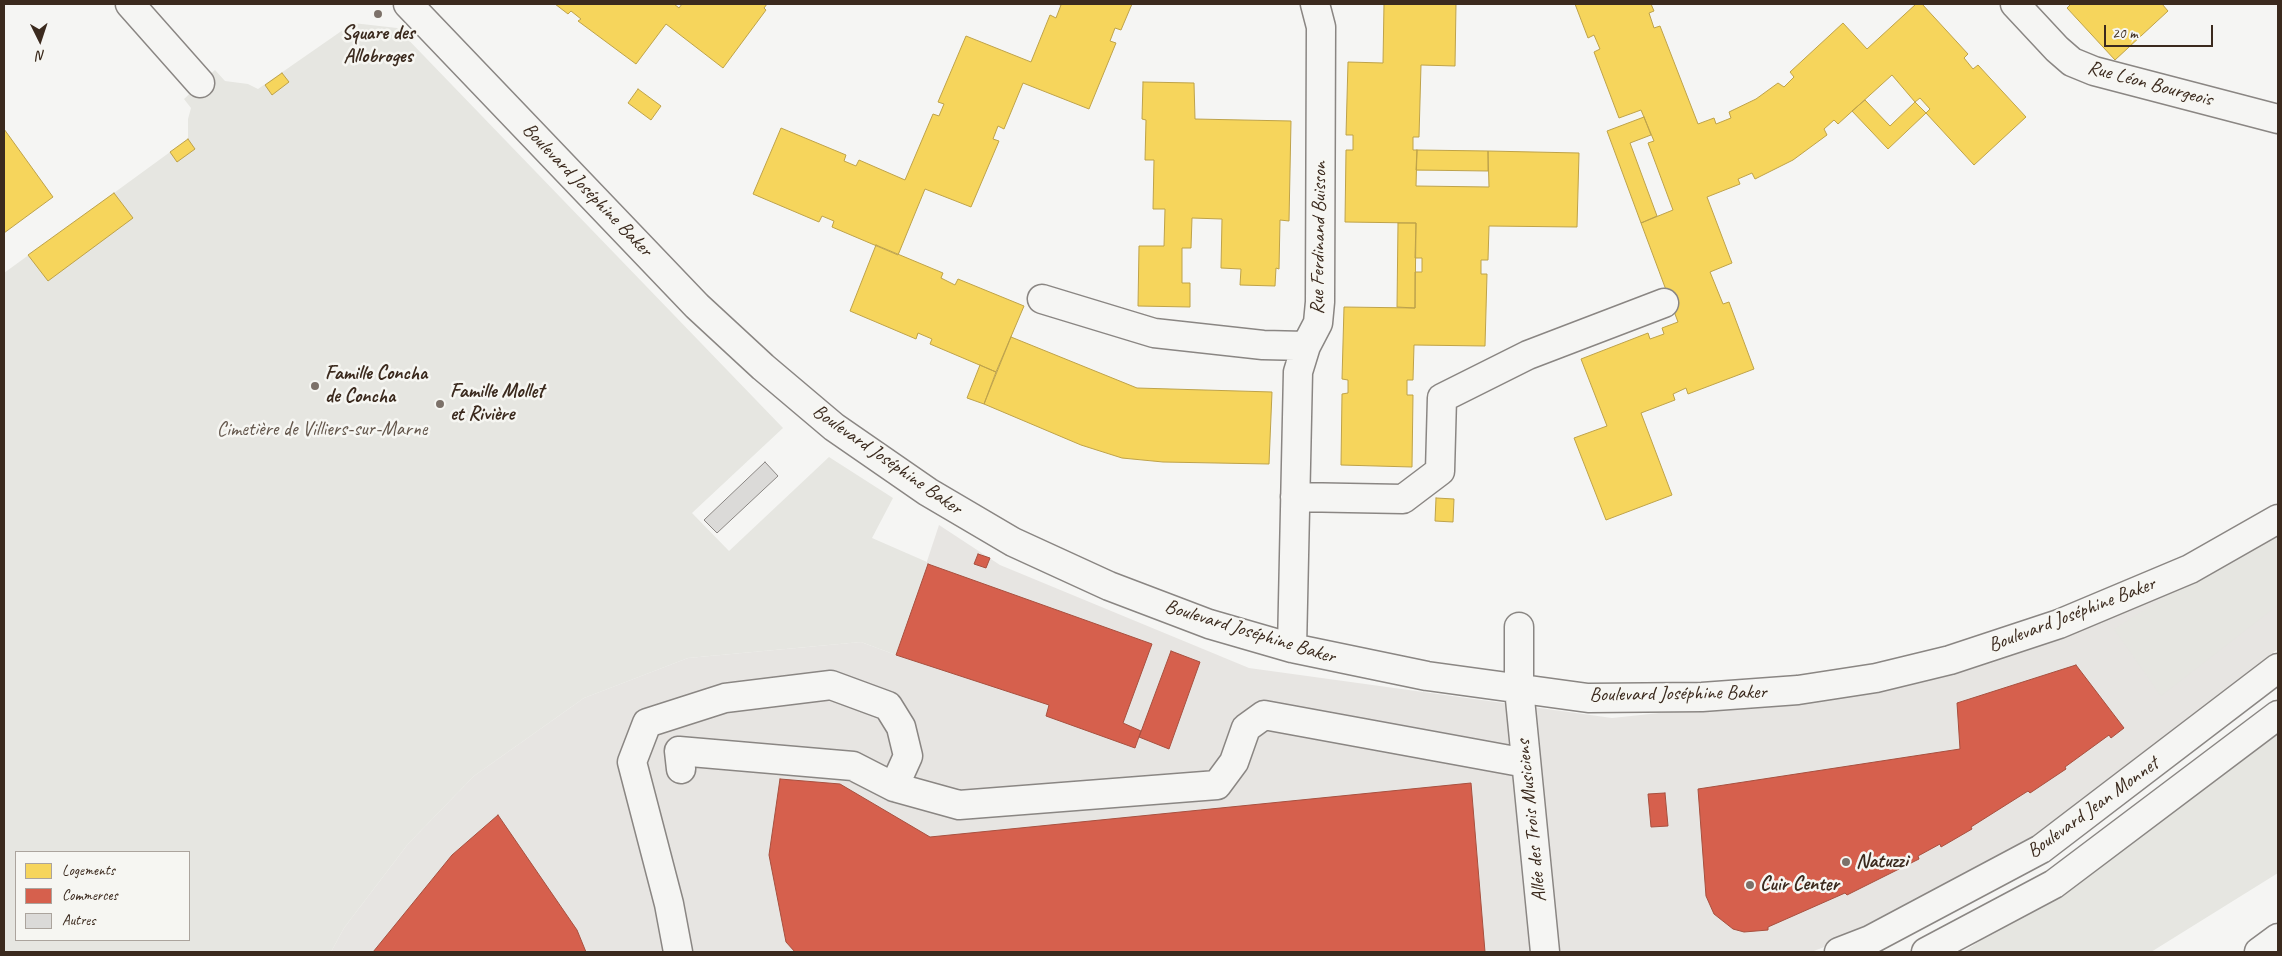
<!DOCTYPE html>
<meta charset="utf-8">
<style>
body{margin:0}
#map{position:relative;width:2282px;height:956px;overflow:hidden;background:#f5f5f3;font-family:Caveat,sans-serif}
canvas{display:block}
.frame{position:absolute;inset:0;border:5px solid #3b2a1e;pointer-events:none}
.legend{position:absolute;left:15px;top:851px;width:175px;height:90px;box-sizing:border-box;background:#f6f6f2;border:1px solid #aba49d;margin:0;padding:6px 9px;list-style:none;font-size:15px;color:#3b2a1e}
.legend li{display:flex;align-items:center;gap:10px;height:25px}
.legend b{width:25px;border:1px solid #aba49d}
.north{position:absolute;left:15px;top:15px;width:50px;height:50px;-webkit-text-stroke:4px #f6f6f2;paint-order:stroke;rotate:176deg;font-size:14px;font-weight:700;line-height:20px;text-align:center;color:#3b2a1e}
.north::after{content:'';display:block;margin:auto;width:18px;height:22px;background:#3b2a1e;clip-path:polygon(50% 0,100% 100%,50% 72%,0 100%)}
.scale{position:absolute;left:2104px;top:25px;width:109px;height:22px;box-sizing:border-box;border:2px solid #3b2a1e;border-top:0;padding-left:6px;font-size:15px;line-height:18px;white-space:nowrap;color:#3b2a1e;-webkit-text-stroke:4px #f6f6f2;paint-order:stroke}
</style>
<div id="map">
<canvas width="2282" height="956"></canvas>
<div class="frame"></div>
<ul class="legend">
<li><b style="height:14px;background:#f6d55c"></b>Logements</li>
<li><b style="height:14px;background:#d6604d"></b>Commerces</li>
<li><b style="height:14px;background:#dbdad8"></b>Autres</li>
</ul>
<div class="north">N</div>
<div class="scale">20 m</div>
</div>
<script>
const context = document.querySelector('canvas').getContext('2d');
context.lineJoin = 'round';
function fill(path, color) { context.fillStyle = color; context.fill(path, 'evenodd'); }
const toPath = rows => new Path2D(rows.map(r => 'M' + r).join(''));
function trace(path, color, width, dash) { context.strokeStyle = color; context.lineWidth = width; context.lineCap = dash ? 'butt' : 'round'; context.setLineDash(dash || []); context.stroke(path); }
function label(font, color, halo, rows, align = 'center') {
  context.font = font + ' Caveat,sans-serif'; context.lineWidth = 5; context.setLineDash([]); context.textBaseline = 'middle'; context.strokeStyle = halo; context.fillStyle = color; for (const [text, x, y, turn = 0] of rows) {
    context.save(); context.translate(x, y); context.rotate((+turn || 0) * Math.PI / 180); context.textAlign = isNaN(turn) ? turn : align; if (halo) context.strokeText(text, 0, 0); context.fillText(text, 0, 0); context.restore();
  }
}
const built = toPath([
 [939,525,1000,565,1249,668,1612,718,1868,691,2278,526,2278,649,2029,843,1867,931,1811,952,331,952,344,928,408,844,474,776,584,698,688,658,861,642,896,655]
]);
const green = toPath([
 [353,23,397,28,783,428,692,513,729,551,829,457,893,498,872,538,927,562,896,655,861,642,688,658,584,698,474,776,408,844,344,928,331,952,4,952,4,273,188,139,188,119,191,108,184,99,215,70,225,81,248,84,258,89],
 [16,852,189,852,189,940,16,940],
 [2278,526,2278,605,2161,696,2114,629],
 [2278,721,2278,873,2151,952,1963,952,2060,888]
]);
const homes = toPath([
 [555,4,674,4,679,8,682,4,767,4,764,8,766,10,723,68,666,24,636,64,578,21,581,19,571,11,568,14,555,4],
 [1057,4,1132,4,1121,30,1115,28,1110,41,1116,43,1089,109,1023,83,1004,129,998,126,993,139,999,141,971,207,925,189,898,255,832,227,834,221,822,216,819,222,753,194,781,128,846,155,844,161,856,166,859,160,905,180,933,114,939,116,944,104,938,102,966,36,1031,62,1050,15,1056,18,1061,5,1057,4],
 [1384,4,1456,4,1455,66,1421,65,1419,137,1413,137,1413,150,1417,150,1416,186,1489,187,1488,151,1579,153,1577,227,1489,226,1488,260,1481,260,1481,274,1487,274,1485,346,1414,345,1413,380,1407,380,1407,395,1413,395,1412,467,1341,465,1342,394,1348,393,1348,380,1342,379,1344,307,1415,308,1415,272,1422,272,1422,258,1415,258,1416,223,1345,222,1346,150,1353,150,1353,135,1346,135,1348,62,1383,63,1384,4],
 [1575,4,1651,4,1654,11,1649,13,1654,28,1660,26,1698,124,1714,118,1716,124,1731,118,1729,112,1756,99,1778,83,1784,87,1794,77,1790,72,1843,23,1867,49,1916,4,1922,4,1968,54,1964,58,1973,69,1978,65,2026,117,1974,165,1926,113,1930,109,1920,98,1915,102,1892,75,1838,124,1834,120,1824,129,1827,135,1793,160,1755,179,1752,173,1738,179,1740,184,1707,197,1732,263,1710,272,1723,304,1729,302,1754,369,1688,394,1686,388,1673,394,1675,400,1641,413,1672,495,1606,520,1574,438,1607,426,1581,359,1648,333,1650,339,1664,334,1662,328,1678,322,1641,223,1673,210,1648,143,1654,141,1641,110,1619,118,1594,52,1600,49,1594,35,1588,38,1575,4],
 [2071,4,2162,4,2168,11,2115,60,2067,8,2071,4],
 [282,73,289,82,272,95,265,85,282,73],
 [1143,82,1194,83,1195,119,1291,121,1289,221,1280,220,1279,269,1276,268,1275,286,1240,285,1241,269,1221,268,1222,219,1192,218,1191,248,1182,248,1182,283,1190,283,1190,307,1138,306,1139,246,1164,246,1165,209,1153,209,1154,160,1145,160,1146,120,1142,119,1143,82],
 [638,89,661,106,651,120,628,103,638,89],
 [1865,100,1890,126,1915,102,1926,113,1888,149,1852,111,1865,100],
 [1644,117,1651,135,1630,143,1657,216,1641,223,1607,131,1644,117],
 [4,129,53,197,4,233,4,129],
 [188,139,195,149,177,162,170,152,188,139],
 [1417,150,1488,151,1488,171,1416,170,1417,150],
 [114,193,133,218,48,281,28,255,114,193],
 [1398,223,1416,223,1415,308,1397,307,1398,223],
 [876,245,943,273,941,278,955,285,958,279,1024,306,996,372,930,344,932,339,918,333,916,339,850,311,876,245],
 [1011,337,1137,388,1272,392,1269,464,1163,462,1122,458,1081,445,984,404,1011,337],
 [980,365,996,372,984,404,967,398,980,365],
 [1436,498,1454,499,1453,522,1435,521,1436,498]
]);
const shops = toPath([
 [978,554,990,558,986,568,974,564,978,554],
 [928,564,1152,644,1123,723,1141,731,1135,748,1046,716,1049,705,896,655,928,564],
 [1171,651,1200,662,1169,749,1139,737,1171,651],
 [2076,665,2124,728,2111,738,2109,735,2065,767,2066,769,2030,793,2028,791,1971,827,1972,829,1941,847,1940,844,1918,856,1919,859,1847,895,1845,893,1768,927,1768,930,1744,932,1733,929,1714,914,1706,896,1698,789,1960,749,1957,703,2076,665],
 [780,779,840,784,930,837,1471,783,1485,952,795,952,786,942,769,855,780,779],
 [1665,793,1668,826,1651,827,1648,794,1665,793],
 [498,815,577,930,586,952,373,952,452,855,498,815]
]);
const building = toPath([
 [765,462,778,476,717,533,704,520,765,462]
]);
const minor = toPath([
 [130,4,200,83],
 [408,4,697,306,763,367,834,427,928,492,1013,542,1109,586,1209,624,1292,648,1427,676,1588,698,1702,697,1798,690,1876,678,1950,660,2059,624,2190,569,2278,519],
 [2015,4,2057,49,2072,62,2094,71,2278,119],
 [1042,299,1154,333,1263,345,1306,346],
 [1295,497,1403,499,1440,471,1442,398,1528,355,1664,303],
 [1519,627,1519,689,1545,952],
 [1292,648,1298,372,1306,346,1318,323,1320,302,1321,27,1315,4],
 [681,769,679,751,853,766,894,787,959,805,1217,785,1234,762,1246,728,1264,715,1526,763],
 [678,952,669,904,632,762,647,723,725,698,831,685,888,706,901,727,908,756,894,787],
 [1839,952,1870,940,2041,849,2278,668],
 [1926,952,2054,884,2278,715]
]);
const highway = toPath([
 [2259,952,2278,938]
]);
const markers = [
 [378,14,5,"#7c7169"],
 [315,386,5,"#7c7169"],
 [440,404,5,"#7c7169"],
 [1846,862,5,"#7c7169"],
 [1750,885,5,"#7c7169"]
];
const poiNames = [
 ["Square des",378,34,"center"],
 ["Allobroges",378,57,"center"],
 ["Famille Concha",325,374],
 ["de Concha",325,397],
 ["Famille Mollet",450,392],
 ["et Rivière",450,415],
 ["Natuzzi",1856,862],
 ["Cuir Center",1760,885]
];
const streetNames = [
 ["Rue Léon Bourgeois",2150,84,15],
 ["Boulevard Joséphine Baker",587,190,46],
 ["Rue Ferdinand Buisson",1319,238,-89],
 ["Boulevard Joséphine Baker",887,460,35],
 ["Boulevard Joséphine Baker",2072,615,-21],
 ["Boulevard Joséphine Baker",1250,632,17],
 ["Boulevard Joséphine Baker",1678,694,-1],
 ["Boulevard Jean Monnet",2093,808,-36],
 ["Allée des Trois Musiciens",1532,821,-96]
];
const parkNames = [
 ["Cimetière de Villiers-sur-Marne",322,430]
];
fill(built, '#e7e5e2');
fill(green, '#e6e6e1');
fill(homes, '#f6d55c');
trace(homes, '#bea249', 1);
fill(shops, '#d6604d');
trace(shops, '#a8503f', 1);
fill(building, '#dbdad8');
trace(building, '#8a8683', 1);
trace(minor, '#8a8683', 31);
trace(highway, '#8a8683', 31);
trace(minor, '#f5f5f3', 28);
trace(highway, '#f5f5f3', 28);
for (const [x, y, r, color] of markers) { const dot = new Path2D(); dot.arc(x, y, r, 0, 2 * Math.PI); context.fillStyle = color; context.fill(dot); trace(dot, '#f6f6f2', 2); }
label('bold 20px', '#3b2a1e', '#f6f6f2', poiNames, 'left');
label('20px', '#3b2a1e', '#f6f6f2', streetNames);
label('20px', '#63564b', '#f6f6f2', parkNames);
</script>
